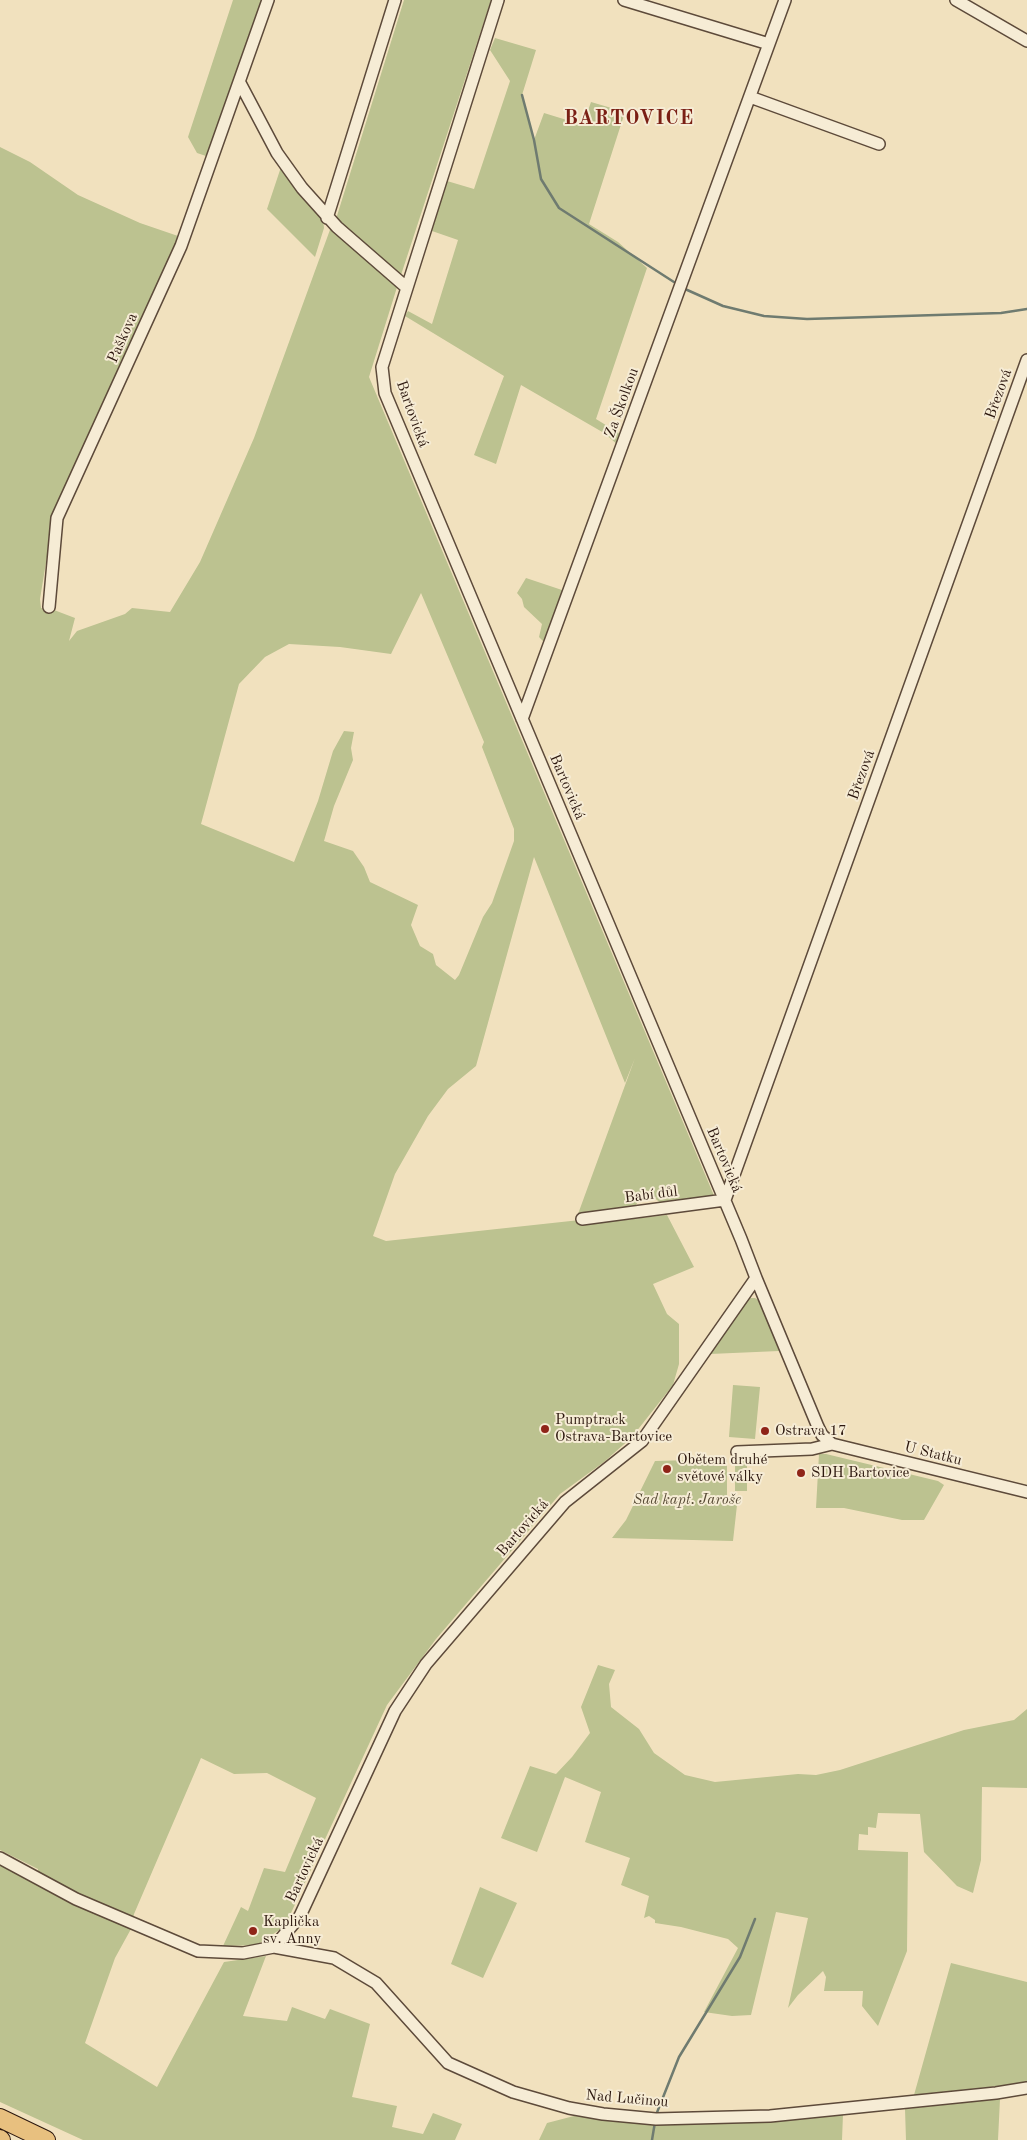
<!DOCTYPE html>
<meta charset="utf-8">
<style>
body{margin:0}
canvas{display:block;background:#f1e1be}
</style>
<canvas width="1027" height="2140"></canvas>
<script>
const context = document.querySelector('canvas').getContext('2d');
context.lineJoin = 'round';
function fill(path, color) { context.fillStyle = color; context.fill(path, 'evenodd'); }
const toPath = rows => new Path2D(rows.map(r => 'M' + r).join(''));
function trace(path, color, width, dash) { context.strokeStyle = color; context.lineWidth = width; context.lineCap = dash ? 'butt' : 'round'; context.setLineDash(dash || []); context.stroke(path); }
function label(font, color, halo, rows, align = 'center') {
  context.font = font + ' "Old Standard TT",serif'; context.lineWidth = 4; context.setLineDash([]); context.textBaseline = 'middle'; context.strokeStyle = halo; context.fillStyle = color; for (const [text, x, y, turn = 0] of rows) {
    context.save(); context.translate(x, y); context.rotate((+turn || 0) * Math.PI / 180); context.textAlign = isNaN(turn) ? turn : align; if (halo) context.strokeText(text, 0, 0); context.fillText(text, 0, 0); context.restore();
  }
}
const green = toPath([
 [233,0,263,0,209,157,197,153,188,137],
 [404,0,491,0,401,275,336,219],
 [495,38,536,50,522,95,534,140,544,113,583,125,591,102,625,112,589,224,618,242,647,268,596,419,622,435,618,445,604,433,521,385,496,464,474,455,504,376,405,316,408,311,432,324,458,240,432,231,447,181,474,189,510,81,490,50],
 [0,147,30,162,78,195,140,223,178,236,165,270,54,514,40,599,41,608,54,610,75,618,69,641,77,631,125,614,132,608,170,612,200,562,254,438,331,227,398,284,369,377,715,1198,663,1205,651,1195,641,1197,634,1208,578,1214,635,1058,625,1083,534,857,476,1066,448,1089,428,1116,395,1174,373,1236,386,1241,580,1220,582,1225,667,1215,694,1267,653,1284,667,1314,679,1324,679,1364,673,1385,632,1437,604,1462,560,1494,436,1639,387,1705,285,1926,257,1945,223,1946,241,1907,248,1911,264,1868,285,1872,316,1798,267,1773,234,1774,201,1758,134,1914,131,1929,115,1958,85,2043,157,2087,224,1962,266,1956,243,2016,287,2021,292,2007,325,2019,330,2009,370,2024,352,2097,397,2106,392,2127,423,2134,433,2113,462,2124,455,2140,83,2140,0,2102,0,1862,38,1880,38,1869,0,1850],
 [421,593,484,742,482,747,514,829,514,841,492,903,483,917,459,975,455,980,436,965,433,954,420,946,411,925,418,905,370,882,364,867,353,851,324,841,334,806,353,760,351,748,354,732,344,731,333,751,318,801,294,862,201,824,239,684,265,657,289,644,340,647,391,654],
 [281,167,323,218,324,228,315,257,267,209],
 [526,578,565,591,546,644,539,637,542,624,524,607,522,599,517,593],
 [749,1298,755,1298,760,1301,779,1351,710,1354],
 [733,1385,760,1387,755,1439,729,1437],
 [819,1454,826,1454,938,1481,944,1485,924,1520,902,1520,844,1508,816,1508],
 [727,1459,727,1503,737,1505,733,1541,612,1538,626,1520,655,1461],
 [735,1461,747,1461,747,1491,735,1491],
 [598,1665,615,1670,609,1684,611,1707,639,1729,654,1753,685,1775,715,1782,798,1774,816,1775,840,1770,964,1730,1014,1720,1027,1709,1027,1788,982,1787,981,1860,973,1893,957,1886,924,1852,920,1814,878,1813,876,1828,868,1827,868,1835,859,1834,858,1850,908,1852,907,1951,878,2026,862,2006,863,1991,824,1991,826,1977,823,1971,798,1995,788,2008,808,1918,776,1912,751,2015,732,2016,704,2012,738,1948,728,1939,681,1927,655,1923,655,1920,649,1916,644,1918,649,1896,621,1885,630,1858,585,1842,601,1792,565,1777,537,1852,501,1838,530,1766,556,1774,572,1757,590,1733,581,1707],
 [480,1887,517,1903,483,1978,451,1964],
 [951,1963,1027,1982,1027,2083,914,2095],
 [1000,2099,998,2140,906,2140,905,2109],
 [843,2114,842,2140,539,2140,547,2123,574,2116,665,2124,808,2119]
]);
const stream = toPath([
 [522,95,534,140,541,179,559,208,677,284],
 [685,289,723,306,764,316,807,319,1001,313,1027,309],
 [656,2115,679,2057,740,1957,755,1919],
 [652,2140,655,2122]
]);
const minor = toPath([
 [624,0,769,44],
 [956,0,1027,41],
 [240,83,277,153,302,188,337,227,406,287],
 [750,97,879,144],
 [327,218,395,0],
 [49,607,57,518,181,246,268,0],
 [522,719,785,0],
 [582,1219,725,1200,1027,360],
 [756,1278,818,1427,822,1435,832,1444,1027,1492],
 [737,1452,812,1449,832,1444],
 [0,1858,76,1899,198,1951,243,1953,274,1947,334,1958,376,1983,448,2063,513,2092,569,2108,603,2114,656,2119,770,2116,996,2093,1027,2088],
 [274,1947,300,1916,395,1711,426,1664,565,1502,642,1441,756,1278,741,1239,385,393,382,367,498,0]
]);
const highway = toPath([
 [0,2118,46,2140],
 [0,2139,1,2140]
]);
const markers = [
 [545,1429,5,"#8f2418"],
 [765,1431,5,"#8f2418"],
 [667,1469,5,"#8f2418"],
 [801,1473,5,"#8f2418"],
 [253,1931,5,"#8f2418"]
];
const streetNames = [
 ["Paškova",123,338,-66],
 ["Březová",999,394,-70],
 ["Za Školkou",622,403,-70],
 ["Bartovická",412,414,70],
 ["Březová",862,775,-70],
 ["Bartovická",567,787,67],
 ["Bartovická",724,1160,67],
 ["Babí důl",651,1195,-7],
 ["U Statku",933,1454,14],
 ["Bartovická",523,1528,-49],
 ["Bartovická",305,1870,-65],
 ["Nad Lučinou",627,2099,5]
];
const poiNames = [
 ["Pumptrack",555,1420],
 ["Ostrava-Bartovice",555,1437],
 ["Ostrava 17",775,1431],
 ["Obětem druhé",677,1460],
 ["světové války",677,1477],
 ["SDH Bartovice",811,1473],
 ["Kaplička",263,1922],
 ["sv. Anny",263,1939]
];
const parkNames = [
 ["Sad kapt. Jaroše",687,1500]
];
const districtNames = [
 ["BARTOVICE",629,119]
];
fill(green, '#bcc290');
trace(stream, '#6f7b70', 2.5);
trace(minor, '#5d4a3a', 14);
trace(highway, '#2c170e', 20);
trace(minor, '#f6ecd5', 11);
trace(highway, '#e8c07f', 18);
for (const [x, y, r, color] of markers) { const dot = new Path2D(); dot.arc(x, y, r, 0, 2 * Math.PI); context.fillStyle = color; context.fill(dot); trace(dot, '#f6ecd5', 2); }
label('15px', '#2c170e', '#f6ecd5', streetNames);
label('15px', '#2c170e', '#f6ecd5', poiNames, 'left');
label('italic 15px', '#574a35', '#f6ecd5', parkNames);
context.letterSpacing = '1px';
label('bold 20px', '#7a1f14', '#f6ecd5', districtNames);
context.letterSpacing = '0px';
</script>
